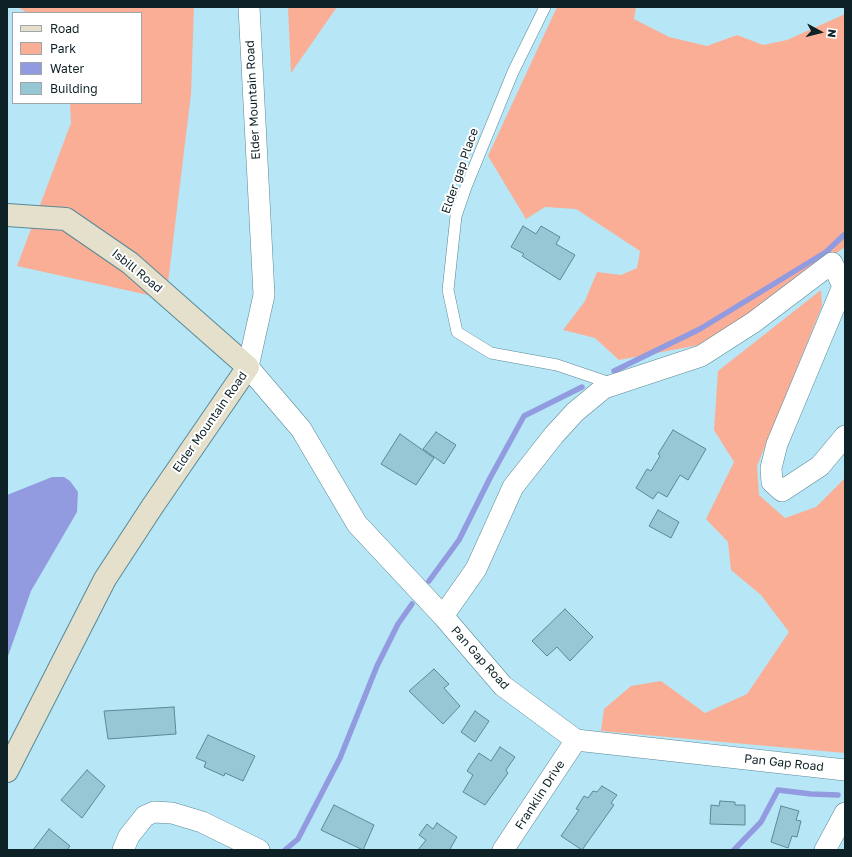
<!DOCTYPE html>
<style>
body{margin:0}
#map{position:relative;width:852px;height:857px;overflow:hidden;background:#b7e7f6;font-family:"Golos Text",sans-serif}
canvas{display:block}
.frame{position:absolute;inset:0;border:8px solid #0e2127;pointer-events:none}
.legend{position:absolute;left:12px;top:12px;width:130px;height:92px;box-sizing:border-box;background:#fff;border:1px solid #9fa6a9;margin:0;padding:5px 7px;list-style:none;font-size:12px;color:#0e2127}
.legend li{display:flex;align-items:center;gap:8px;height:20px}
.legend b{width:20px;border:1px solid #9fa6a9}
.north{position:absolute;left:800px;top:12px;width:40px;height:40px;-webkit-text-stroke:3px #fff;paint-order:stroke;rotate:97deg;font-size:11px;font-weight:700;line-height:16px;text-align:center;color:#0e2127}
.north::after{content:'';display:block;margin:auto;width:14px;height:18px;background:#0e2127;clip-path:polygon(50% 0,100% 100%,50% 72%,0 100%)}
</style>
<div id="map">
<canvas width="852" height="857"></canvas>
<div class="frame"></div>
<ul class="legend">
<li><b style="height:5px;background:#e4e0cb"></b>Road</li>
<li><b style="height:11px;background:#faae96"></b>Park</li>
<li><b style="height:11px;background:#939be0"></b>Water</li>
<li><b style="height:11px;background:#97c7d5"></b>Building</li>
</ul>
<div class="north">N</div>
</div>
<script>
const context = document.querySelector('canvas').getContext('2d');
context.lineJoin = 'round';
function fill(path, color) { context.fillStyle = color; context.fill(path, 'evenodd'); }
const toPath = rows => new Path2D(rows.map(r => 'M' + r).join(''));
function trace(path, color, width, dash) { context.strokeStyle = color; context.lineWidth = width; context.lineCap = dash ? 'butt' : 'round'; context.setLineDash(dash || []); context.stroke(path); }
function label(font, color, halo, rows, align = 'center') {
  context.font = font + ' "Golos Text",sans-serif'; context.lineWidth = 4; context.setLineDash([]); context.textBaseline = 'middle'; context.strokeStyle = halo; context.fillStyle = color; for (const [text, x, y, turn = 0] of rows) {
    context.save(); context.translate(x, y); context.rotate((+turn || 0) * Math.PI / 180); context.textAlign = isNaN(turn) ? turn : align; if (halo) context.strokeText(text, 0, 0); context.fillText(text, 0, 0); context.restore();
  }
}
const green = toPath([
 [18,7,194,7,191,94,166,299,17,266,71,123,70,103,141,103,141,13,27,13],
 [288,7,337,7,291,73],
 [557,7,636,7,634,19,669,37,707,46,737,35,763,45,787,40,845,14,845,247,710,343,619,360,595,338,563,330,585,301,597,272,621,275,637,268,640,251,576,209,545,207,526,219,488,156],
 [821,290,822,306,757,466,759,495,785,518,816,507,845,478,845,753,601,731,604,709,631,686,661,681,705,713,747,694,789,632,761,595,731,570,728,542,706,519,734,462,714,430,718,371]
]);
const water = toPath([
 [52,477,64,477,70,481,78,492,77,512,31,591,7,659,7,495]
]);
const stream = toPath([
 [614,371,700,329,826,252,845,234],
 [429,581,459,540,490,478,524,416,582,387],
 [285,850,298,839,340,758,377,666,398,624,412,604],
 [734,850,761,822,778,790,811,794,838,795]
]);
const building = toPath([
 [523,226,536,234,541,226,560,237,556,244,575,255,560,280,522,256,524,254,511,247,523,226],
 [673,430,706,449,688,480,680,475,667,497,658,492,653,499,636,488,647,469,651,471,660,456,658,454,673,430],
 [436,432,456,445,444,464,423,449,436,432],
 [400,434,434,458,416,485,381,464,400,434],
 [658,510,679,522,671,538,649,526,658,510],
 [565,609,593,637,570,661,557,647,547,656,532,641,565,609],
 [434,669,449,684,444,688,460,706,443,724,409,691,434,669],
 [174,707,176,734,108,739,104,711,174,707],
 [475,711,489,721,475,742,461,732,475,711],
 [208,735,255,756,243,781,225,773,224,776,204,767,206,762,196,758,208,735],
 [500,747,515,757,506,770,508,773,485,805,463,792,473,775,467,771,479,753,491,761,500,747],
 [87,770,105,786,82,818,61,800,87,770],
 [602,786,617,795,611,803,614,805,582,850,561,836,579,810,576,809,584,796,588,798,593,791,597,792,602,786],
 [720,801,735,802,735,805,745,805,745,825,710,824,711,805,719,806,720,801],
 [334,805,374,825,363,850,321,830,334,805],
 [781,806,799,811,796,820,801,821,797,837,792,836,788,848,771,842,781,806],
 [437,823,457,837,450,849,452,850,418,850,426,840,419,835,427,824,433,829,437,823],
 [49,829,70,846,67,850,33,850,49,829]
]);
const lane = toPath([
 [545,7,513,72,466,187,456,216,448,290,457,332,491,353,557,365,613,384]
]);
const street = toPath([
 [249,7,264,295,248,367,301,429,357,524,443,616,503,686,576,740,845,770],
 [443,616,476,569,513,487,554,435,575,412,604,388,701,356,754,322,832,263,843,286,777,444,771,468,772,482,782,491,820,466,845,436],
 [123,850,129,836,145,816,154,812,172,813,202,822,259,850],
 [503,850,576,740],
 [825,850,845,813]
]);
const secondary = toPath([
 [7,215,66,219,130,263,248,367,152,507,105,579,7,771]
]);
const streetNames = [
 ["Elder Mountain Road",253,100,-93],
 ["Elder gap Place",460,171,-71],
 ["Isbill Road",137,271,39],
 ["Elder Mountain Road",210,422,-55],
 ["Pan Gap Road",480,658,48],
 ["Pan Gap Road",784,763,6],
 ["Franklin Drive",540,795,-57]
];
fill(green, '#faae96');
fill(water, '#939be0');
trace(stream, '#939be0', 5.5);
fill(building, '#97c7d5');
trace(building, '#5a8896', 1);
trace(lane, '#5a8895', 12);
trace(street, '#5a8895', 22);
trace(secondary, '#5a8895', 24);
trace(lane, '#fff', 11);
trace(street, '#fff', 21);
trace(secondary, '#e4e0cb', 22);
label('12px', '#0e2127', '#fff', streetNames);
</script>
